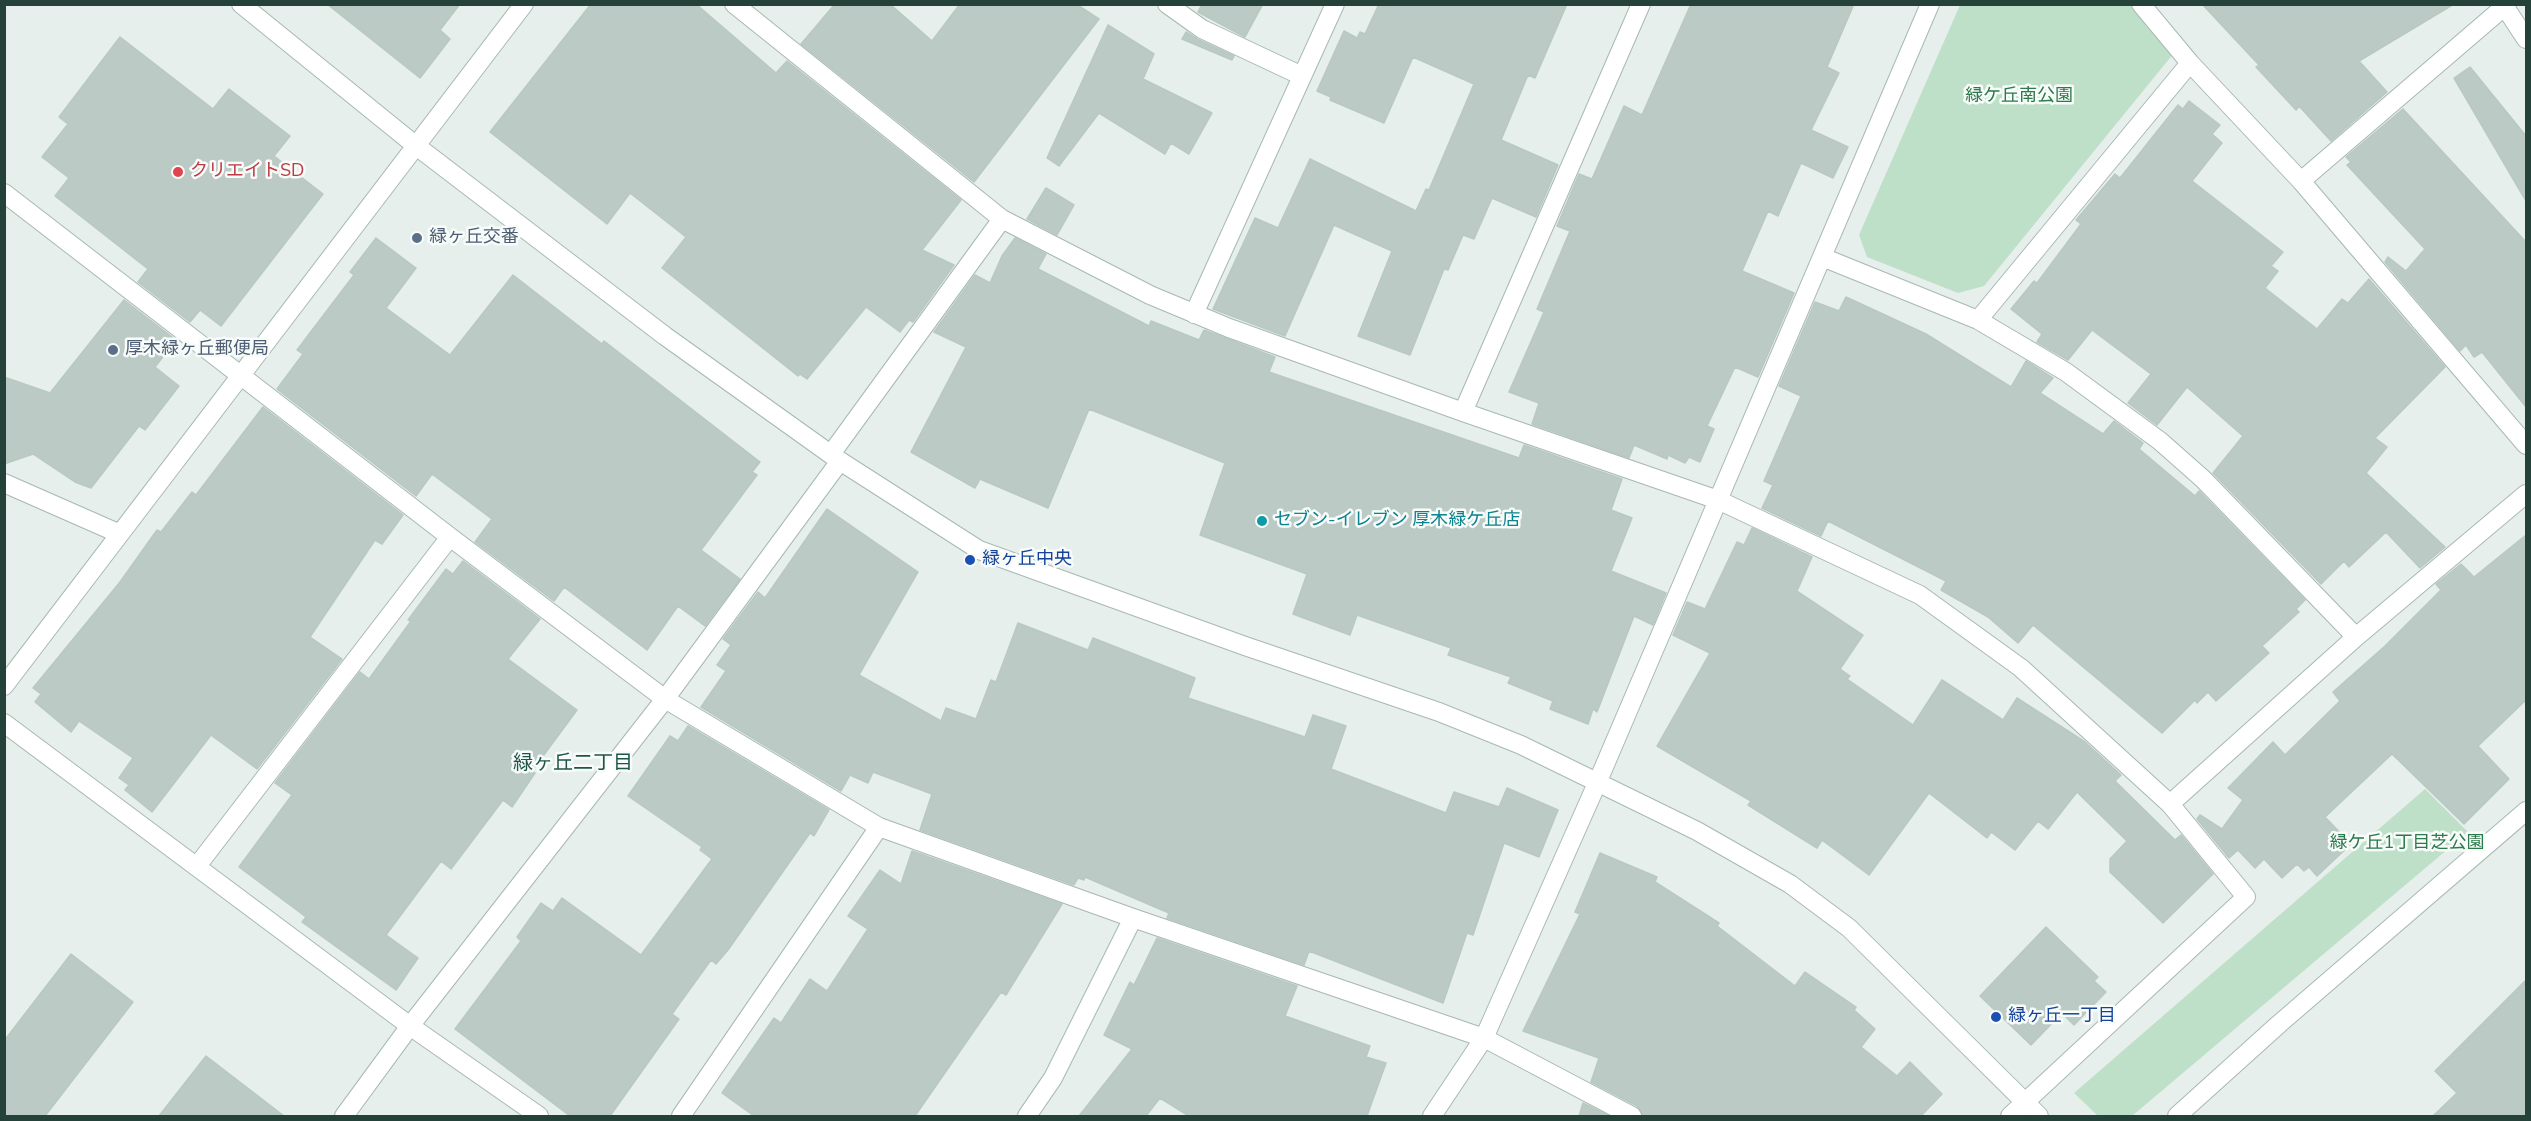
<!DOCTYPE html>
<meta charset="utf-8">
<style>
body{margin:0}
#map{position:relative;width:2531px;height:1121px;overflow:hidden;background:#e6efeb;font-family:"Nunito Sans",sans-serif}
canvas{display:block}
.frame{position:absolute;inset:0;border:6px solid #24423a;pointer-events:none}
</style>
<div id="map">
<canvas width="2531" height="1121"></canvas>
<div class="frame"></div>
</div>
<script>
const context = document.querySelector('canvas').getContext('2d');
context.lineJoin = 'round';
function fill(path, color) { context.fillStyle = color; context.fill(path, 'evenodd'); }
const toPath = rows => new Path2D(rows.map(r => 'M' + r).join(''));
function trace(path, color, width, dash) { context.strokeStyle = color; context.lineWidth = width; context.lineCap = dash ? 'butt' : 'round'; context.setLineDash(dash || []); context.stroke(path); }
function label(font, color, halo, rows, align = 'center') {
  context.font = font + ' "Nunito Sans","Noto Sans JP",sans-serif'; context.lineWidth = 5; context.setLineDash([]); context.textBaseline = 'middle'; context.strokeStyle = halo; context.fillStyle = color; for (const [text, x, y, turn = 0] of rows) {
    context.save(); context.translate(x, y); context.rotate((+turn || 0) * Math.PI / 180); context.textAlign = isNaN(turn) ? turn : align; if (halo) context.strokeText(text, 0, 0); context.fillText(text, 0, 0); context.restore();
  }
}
const green = toPath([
 [1960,5,2130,5,2174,53,1984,286,1958,293,1867,257,1859,235],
 [2425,789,2468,832,2132,1116,2098,1116,2074,1093]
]);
const building = toPath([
 [327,4,460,4,440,30,450,39,420,78,327,4],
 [591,4,696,4,776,73,787,61,961,200,922,250,954,265,913,322,909,320,900,332,866,307,807,379,800,374,798,376,662,268,686,237,630,193,607,224,490,132,591,4],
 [835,4,890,4,932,41,960,4,1076,4,1099,19,974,182,801,44,835,4],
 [1202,4,1263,4,1245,37,1198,12,1202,4],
 [1379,4,1567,4,1535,78,1528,75,1501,140,1558,165,1536,217,1492,198,1474,239,1463,235,1448,270,1444,269,1410,355,1358,336,1392,251,1334,225,1285,336,1213,309,1255,218,1278,228,1310,159,1416,211,1426,189,1429,190,1474,84,1413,57,1384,123,1330,100,1331,97,1317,91,1344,31,1357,38,1360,32,1365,34,1379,4],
 [1691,4,1854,4,1827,67,1839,73,1811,130,1848,147,1833,178,1801,163,1778,216,1768,211,1742,271,1794,293,1758,377,1735,367,1707,426,1714,429,1700,462,1689,457,1685,463,1668,455,1667,459,1634,445,1629,458,1532,424,1539,403,1509,392,1544,312,1537,309,1570,231,1557,226,1579,174,1592,179,1624,106,1642,115,1691,4],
 [2202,4,2454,4,2359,61,2387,92,2331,141,2299,106,2296,110,2256,67,2259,65,2202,4],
 [1108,25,1154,54,1143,79,1212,113,1189,154,1171,143,1165,154,1099,113,1059,166,1047,158,1108,25],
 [1186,32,1197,39,1234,56,1232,60,1182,39,1186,32],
 [120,37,213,109,229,89,290,136,274,156,323,194,221,326,200,310,190,322,138,282,148,269,55,196,69,178,42,157,68,124,59,117,120,37],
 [2470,67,2526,136,2526,201,2454,78,2470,67],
 [2189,101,2220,125,2212,134,2222,143,2192,181,2283,252,2271,266,2278,271,2265,288,2317,329,2342,299,2348,303,2369,279,2445,367,2375,438,2387,447,2366,473,2445,547,2420,568,2386,532,2349,567,2344,561,2321,584,2213,473,2243,436,2187,387,2157,425,2128,403,2151,374,2092,330,2068,360,2037,342,2042,334,2011,309,2034,281,2037,283,2081,224,2076,220,2115,174,2120,178,2178,105,2183,109,2189,101],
 [2403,109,2526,242,2526,407,2482,352,2474,357,2466,345,2460,351,2385,262,2388,257,2406,271,2425,249,2347,165,2351,162,2346,157,2403,109],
 [1046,188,1074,205,1057,235,1027,219,1046,188],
 [376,238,416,268,386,308,450,355,513,275,602,344,604,341,760,462,752,472,757,475,701,550,740,579,705,626,678,606,647,650,564,587,554,601,475,542,492,519,432,474,416,496,277,389,303,354,297,350,354,275,350,272,376,238],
 [1015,238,1046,254,1038,269,1149,326,1151,321,1199,340,1204,330,1275,357,1269,372,1519,458,1524,445,1622,479,1611,510,1632,518,1611,571,1666,593,1653,625,1634,616,1597,712,1593,709,1588,724,1550,709,1553,701,1508,683,1511,677,1448,655,1451,648,1357,615,1350,635,1293,614,1307,574,1200,535,1225,463,1089,409,1048,508,980,479,975,488,911,452,966,347,934,332,975,275,990,283,1002,256,1015,238],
 [1846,297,1926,334,2011,387,2026,361,2053,378,2040,393,2103,434,2114,421,2143,443,2139,449,2195,496,2199,491,2305,600,2296,609,2299,612,2262,646,2269,653,2216,701,2208,692,2197,703,2195,700,2162,733,2033,625,2018,643,1988,617,1941,590,1946,581,1828,521,1821,536,1762,508,1773,485,1764,481,1801,396,1779,386,1815,302,1839,311,1846,297],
 [124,300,176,340,155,367,179,386,145,430,139,426,91,488,75,482,33,454,4,464,4,377,50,393,124,300],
 [263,407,403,515,382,544,375,540,310,637,342,659,257,769,211,735,152,812,125,790,129,785,119,778,133,758,79,721,71,732,35,702,41,694,33,688,120,582,157,530,161,532,192,492,196,495,263,407],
 [827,509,918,572,859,675,941,721,946,708,976,719,991,680,996,682,1018,623,1088,650,1093,638,1195,678,1188,698,1305,737,1313,715,1346,726,1331,769,1446,813,1454,792,1499,807,1507,788,1558,810,1539,857,1504,843,1473,935,1467,933,1443,1003,1309,951,1304,965,1167,918,1169,913,1085,877,1084,880,1078,878,1074,885,920,830,932,794,873,772,868,783,850,775,841,791,701,707,726,671,717,665,731,645,723,639,758,592,765,598,827,509],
 [1752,528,1812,557,1797,591,1863,635,1840,669,1850,676,1847,679,1913,725,1942,680,2003,720,2017,698,2085,742,2121,775,2115,781,2175,840,2181,835,2213,874,2163,923,2110,872,2110,859,2127,841,2077,792,2048,829,2038,821,2015,850,1991,832,1987,838,1929,793,1869,875,1822,840,1817,848,1748,805,1751,801,1657,746,1710,653,1673,635,1687,602,1705,609,1737,542,1744,545,1752,528],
 [2526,535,2526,700,2478,746,2509,779,2464,824,2392,754,2325,817,2351,844,2317,876,2309,867,2304,871,2297,864,2282,878,2264,859,2255,868,2238,850,2229,858,2197,819,2200,815,2222,829,2243,800,2228,788,2273,742,2285,755,2340,701,2333,692,2385,646,2441,590,2436,584,2461,564,2474,577,2526,535],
 [463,561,540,619,508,659,577,710,532,771,535,773,512,807,503,800,451,869,441,861,386,935,418,958,396,990,302,922,306,917,239,867,292,795,275,783,360,672,369,679,411,621,408,620,446,569,453,574,463,561],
 [688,726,829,810,814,836,810,833,728,950,716,964,711,960,672,1014,679,1019,610,1116,570,1116,455,1029,521,941,517,937,541,903,553,911,562,898,641,955,712,859,700,850,702,847,628,796,670,736,678,741,688,726],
 [912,851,1062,904,1006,995,1001,992,915,1116,754,1116,722,1093,774,1018,781,1023,810,979,827,991,868,929,848,916,880,870,901,884,912,851],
 [1600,853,1657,877,1655,882,1719,923,1717,926,1795,986,1805,972,1856,1007,1854,1010,1875,1029,1861,1047,1897,1076,1910,1062,1942,1094,1921,1116,1643,1116,1637,1106,1591,1082,1599,1058,1523,1031,1580,914,1575,912,1600,853],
 [2046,927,2098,977,2094,981,2106,992,2074,1025,2062,1013,2031,1045,1980,996,2046,927],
 [1157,938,1297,986,1285,1016,1370,1046,1366,1057,1386,1063,1367,1116,1189,1116,1160,1098,1146,1116,1079,1116,1132,1049,1104,1035,1130,982,1134,985,1157,938],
 [71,954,133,1002,45,1116,4,1116,4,1041,71,954],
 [2526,980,2526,1116,2433,1116,2457,1093,2435,1071,2526,980],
 [206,1056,284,1116,159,1116,206,1056],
 [1583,1103,1609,1116,1579,1116,1583,1103]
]);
const minor = toPath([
 [241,4,415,145,665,336,840,461,979,550,1245,646,1439,712,1521,745,1697,831,1790,884,1849,928,2039,1116],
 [734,4,1002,219,1150,295,1229,328,1463,412,1718,500,1920,595,2021,668,2170,804,2356,637,2203,479,2160,441,2066,372,1978,320,1822,257],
 [1167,4,1202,29,1302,76],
 [2141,4,2190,63,2301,181,2526,445],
 [2503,4,2526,39],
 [2301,181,2504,7],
 [4,193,450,537,665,699,879,827,1133,918,1484,1038,1632,1116],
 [1194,314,1335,4],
 [1978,320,2190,63],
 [1463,412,1641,4],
 [831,454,1002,219],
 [4,483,120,534],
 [2356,637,2526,494],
 [4,686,524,4],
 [4,723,410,1026,539,1116],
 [197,866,450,537],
 [344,1116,410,1026,665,699,840,461],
 [681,1116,879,827],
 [1027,1116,1053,1078,1133,918],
 [1432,1116,1484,1038,1598,781,1930,4],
 [2010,1116,2246,897,2170,804],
 [2177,1116,2279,1024,2526,811]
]);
const markers = [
 [178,172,6,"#e0444e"],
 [417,238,6,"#5c6f8a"],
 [113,350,6,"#5c6f8a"],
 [1262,521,6,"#0f9aa8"],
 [970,560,6,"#1a4fb4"],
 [1996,1017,6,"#1a4fb4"]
];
const parkNames = [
 ["緑ケ丘南公園",2019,97],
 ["緑ケ丘1丁目芝公園",2407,844]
];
const healthNames = [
 ["クリエイトSD",190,172]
];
const serviceNames = [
 ["緑ヶ丘交番",429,238],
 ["厚木緑ヶ丘郵便局",125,350]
];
const cultureNames = [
 ["セブン-イレブン 厚木緑ケ丘店",1274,521]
];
const transitNames = [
 ["緑ヶ丘中央",982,560],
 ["緑ヶ丘一丁目",2008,1017]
];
const neighbourhoodNames = [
 ["緑ヶ丘二丁目",573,764]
];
fill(green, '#bfe0c8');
fill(building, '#bbcac4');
trace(building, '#b8c9c2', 1.5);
trace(minor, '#a8b8b2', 20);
trace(minor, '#fff', 18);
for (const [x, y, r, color] of markers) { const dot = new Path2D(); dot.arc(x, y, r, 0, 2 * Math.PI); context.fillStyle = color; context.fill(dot); trace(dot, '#f7fbf9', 2); }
label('18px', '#2d7a4b', '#f7fbf9', parkNames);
label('18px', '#be3a42', '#f7fbf9', healthNames, 'left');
label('18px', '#4e5e75', '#f7fbf9', serviceNames, 'left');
label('18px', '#0d838f', '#f7fbf9', cultureNames, 'left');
label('18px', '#164399', '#f7fbf9', transitNames, 'left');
label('20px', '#1f5548', '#f7fbf9', neighbourhoodNames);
</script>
